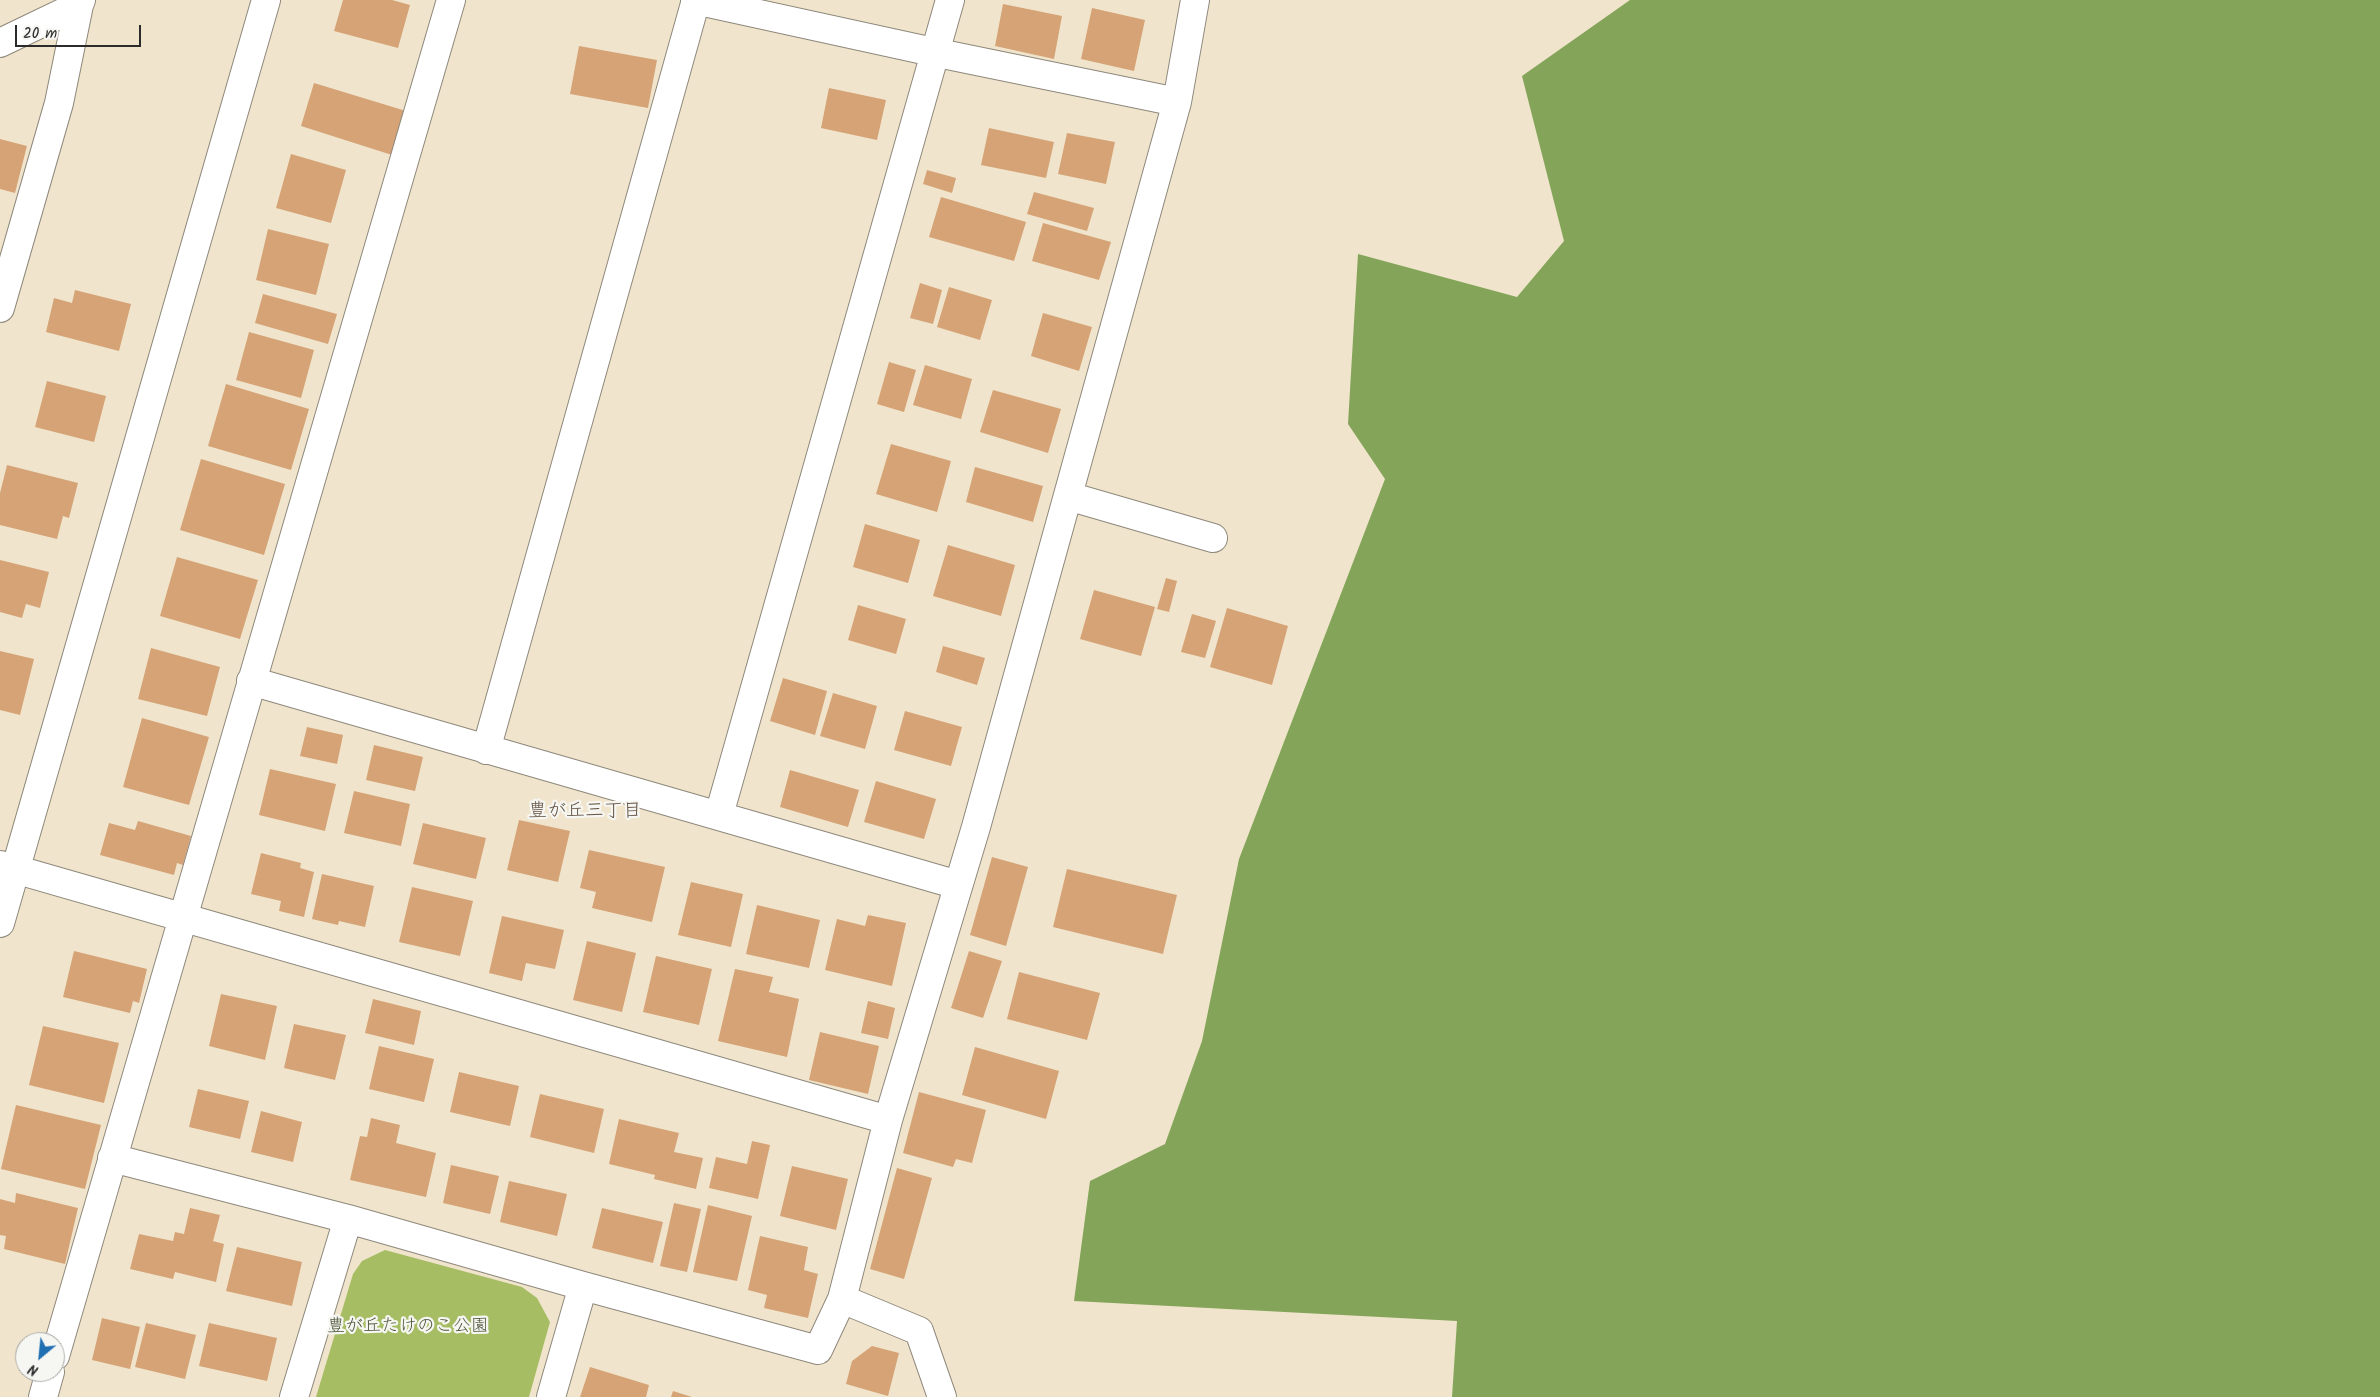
<!DOCTYPE html>
<meta charset="utf-8">
<style>
body{margin:0}
#map{position:relative;width:2380px;height:1397px;overflow:hidden;background:#f0e5cc;font-family:Kalam,sans-serif}
canvas{display:block}
.north{position:absolute;left:15px;top:1332px;width:50px;height:50px;box-sizing:border-box;background:#f6f6f2;border:1px solid #a5a5a2;border-radius:50%;rotate:208deg;font-size:14px;font-weight:700;line-height:20px;text-align:center;color:#2b2b2b}
.north::after{content:'';display:block;margin:auto;width:18px;height:22px;background:#1f6fb2;clip-path:polygon(50% 0,100% 100%,50% 72%,0 100%)}
.scale{position:absolute;left:15px;top:25px;width:126px;height:22px;box-sizing:border-box;border:2px solid #2b2b2b;border-top:0;padding-left:6px;font-size:15px;line-height:18px;white-space:nowrap;color:#2b2b2b;-webkit-text-stroke:4px #f6f6f2;paint-order:stroke}
</style>
<div id="map">
<canvas width="2380" height="1397"></canvas>
<div class="north">N</div>
<div class="scale">20 m</div>
</div>
<script>
const context = document.querySelector('canvas').getContext('2d');
context.lineJoin = 'round';
function fill(path, color) { context.fillStyle = color; context.fill(path, 'evenodd'); }
const toPath = rows => new Path2D(rows.map(r => 'M' + r).join(''));
function trace(path, color, width, dash) { context.strokeStyle = color; context.lineWidth = width; context.lineCap = dash ? 'butt' : 'round'; context.setLineDash(dash || []); context.stroke(path); }
function label(font, color, halo, rows, align = 'center') {
  context.font = font + ' Kalam,"Klee One",sans-serif'; context.lineWidth = 4.5; context.setLineDash([]); context.textBaseline = 'middle'; context.strokeStyle = halo; context.fillStyle = color; for (const [text, x, y, turn = 0] of rows) {
    context.save(); context.translate(x, y); context.rotate((+turn || 0) * Math.PI / 180); context.textAlign = isNaN(turn) ? turn : align; if (halo) context.strokeText(text, 0, 0); context.fillText(text, 0, 0); context.restore();
  }
}
const green = toPath([
 [385,1250,522,1287,537,1298,550,1322,529,1397,316,1397,353,1274,362,1261]
]);
const forest = toPath([
 [1630,0,2380,0,2380,1397,1452,1397,1457,1321,1074,1301,1090,1181,1165,1144,1202,1041,1239,859,1385,479,1348,424,1358,254,1517,297,1564,241,1522,76]
]);
const building = toPath([
 [343,0,392,0,410,5,398,48,334,31],
 [1003,4,1062,16,1054,59,995,46],
 [1092,8,1145,20,1134,71,1081,59],
 [579,46,657,60,648,108,570,94],
 [314,83,406,111,392,155,301,126],
 [829,88,886,100,877,140,821,128],
 [989,128,1054,142,1046,178,981,165],
 [1067,133,1115,142,1106,184,1058,174],
 [0,139,27,146,15,193,0,189],
 [291,154,346,170,331,223,276,208],
 [927,170,956,178,952,193,923,184],
 [1034,192,1094,208,1087,231,1027,214],
 [941,197,1026,222,1014,261,929,237],
 [1043,223,1111,242,1099,280,1032,261],
 [268,229,329,244,316,295,256,280],
 [920,283,942,290,933,324,910,318],
 [949,287,992,300,980,340,937,327],
 [75,290,131,304,119,351,46,332,54,298,72,303],
 [263,294,337,314,328,344,255,323],
 [1043,313,1092,327,1079,371,1031,356],
 [249,332,314,350,301,398,236,380],
 [889,362,916,370,904,412,877,404],
 [925,365,972,379,961,419,913,405],
 [47,381,106,396,94,442,35,427],
 [226,384,309,409,291,470,208,446],
 [993,390,1061,409,1048,453,980,432],
 [891,444,951,461,937,512,876,494],
 [201,459,285,484,264,555,180,530],
 [7,465,78,483,69,518,63,516,57,539,0,525,0,493],
 [975,467,1043,486,1033,522,966,502],
 [865,524,920,540,908,583,853,567],
 [948,545,1015,565,1001,616,933,596],
 [177,557,258,580,240,639,160,616],
 [0,560,49,572,40,608,26,604,22,618,0,612],
 [1166,578,1177,581,1169,612,1157,609],
 [1094,590,1155,607,1141,656,1080,639],
 [858,605,906,619,896,654,848,640],
 [1227,608,1288,626,1272,685,1210,667],
 [1192,614,1216,621,1205,658,1181,652],
 [943,646,985,658,977,685,936,672],
 [151,648,220,667,207,716,138,699],
 [0,651,34,659,20,715,0,710],
 [783,678,827,691,815,735,770,721],
 [833,693,877,706,865,749,820,736],
 [905,711,962,727,951,766,894,750],
 [142,718,209,737,189,805,123,787],
 [307,727,343,735,337,764,300,756],
 [374,745,423,757,415,791,366,780],
 [270,769,336,784,325,831,259,815],
 [790,770,859,790,848,827,780,807],
 [876,781,936,799,924,839,864,822],
 [354,791,410,804,401,846,344,833],
 [519,820,570,831,558,882,507,870],
 [138,821,191,836,183,865,177,863,174,875,100,855,109,823,135,830],
 [423,823,486,838,476,879,413,864],
 [589,850,665,867,652,922,592,908,596,892,580,888],
 [261,853,301,863,300,868,314,872,304,917,279,911,281,901,251,894],
 [992,857,1028,867,1006,946,970,935],
 [1067,869,1177,895,1163,954,1053,927],
 [322,874,374,886,365,927,339,921,338,925,312,919],
 [691,882,743,894,731,947,678,935],
 [412,887,473,901,460,956,399,942],
 [757,905,820,920,809,968,746,954],
 [868,915,906,923,892,986,825,970,837,919,865,926],
 [502,916,564,930,555,969,526,963,522,981,489,973],
 [587,941,636,953,622,1012,573,1000],
 [74,951,147,969,139,1003,133,1001,130,1013,63,997],
 [969,951,1002,961,983,1018,951,1008],
 [656,956,712,969,699,1025,643,1012],
 [735,969,773,977,769,992,799,999,787,1057,718,1041],
 [1019,972,1100,993,1087,1040,1007,1019],
 [221,994,277,1006,265,1060,209,1046],
 [373,999,421,1011,414,1045,365,1033],
 [868,1001,895,1008,888,1039,861,1033],
 [294,1024,346,1035,335,1080,284,1068],
 [43,1026,119,1043,104,1103,29,1085],
 [820,1032,879,1046,868,1094,809,1080],
 [379,1046,434,1059,424,1102,369,1089],
 [975,1047,1059,1071,1046,1119,962,1095],
 [459,1072,519,1086,510,1126,450,1112],
 [198,1089,249,1101,240,1139,189,1127],
 [919,1092,986,1110,972,1163,956,1159,953,1167,903,1153],
 [540,1094,604,1109,594,1153,530,1137],
 [16,1105,101,1125,85,1189,1,1169],
 [261,1111,302,1122,293,1162,251,1152],
 [371,1118,400,1125,396,1143,436,1153,426,1197,350,1180,360,1136,367,1137],
 [619,1119,679,1133,674,1152,703,1158,696,1189,654,1179,655,1175,609,1164],
 [752,1141,770,1145,758,1199,709,1188,716,1157,747,1164],
 [451,1165,499,1176,490,1214,443,1203],
 [792,1166,848,1179,836,1230,780,1216],
 [897,1168,932,1178,904,1279,870,1269],
 [509,1181,567,1194,557,1236,500,1222],
 [16,1193,78,1208,65,1264,4,1249,6,1236,0,1235,0,1199,15,1203],
 [674,1203,701,1209,687,1272,660,1266],
 [708,1205,752,1216,737,1281,693,1272],
 [190,1208,220,1215,213,1241,224,1244,216,1282,175,1272,173,1279,130,1269,139,1234,173,1241,175,1232,184,1234],
 [602,1208,663,1222,653,1263,592,1248],
 [760,1236,808,1247,804,1270,818,1274,808,1318,764,1308,767,1295,748,1290],
 [237,1247,302,1262,292,1306,226,1291],
 [102,1318,140,1327,130,1369,92,1360],
 [146,1323,196,1335,185,1379,135,1367],
 [209,1323,277,1338,267,1381,199,1366],
 [872,1346,899,1353,888,1396,846,1384,852,1361],
 [590,1367,649,1385,646,1397,580,1397],
 [673,1391,692,1397,671,1397]
]);
const minor = toPath([
 [695,0,933,52,1177,102],
 [0,43,79,5,81,0],
 [0,308,59,103,79,5],
 [1068,496,1213,538],
 [251,681,958,885],
 [486,750,696,0],
 [719,815,950,0],
 [0,865,888,1120],
 [0,923,266,0],
 [112,1158,348,1219,583,1286,818,1350,842,1299,888,1120,976,827,1177,102,1195,0],
 [842,1299,919,1331,942,1397],
 [55,1356,451,0],
 [43,1397,50,1372],
 [294,1397,348,1219],
 [551,1397,583,1286]
]);
const parkNames = [
 ["豊が丘たけのこ公園",408,1328]
];
const neighbourhoodNames = [
 ["豊が丘三丁目",585,813]
];
fill(green, '#a6bd63');
fill(forest, '#84a459');
fill(building, '#d5a376');
trace(minor, '#8e887c', 30);
trace(minor, '#fff', 28);
label('18px', '#50573c', '#f6f6f2', parkNames);
label('19px', '#665545', '#f6f6f2', neighbourhoodNames);
</script>
